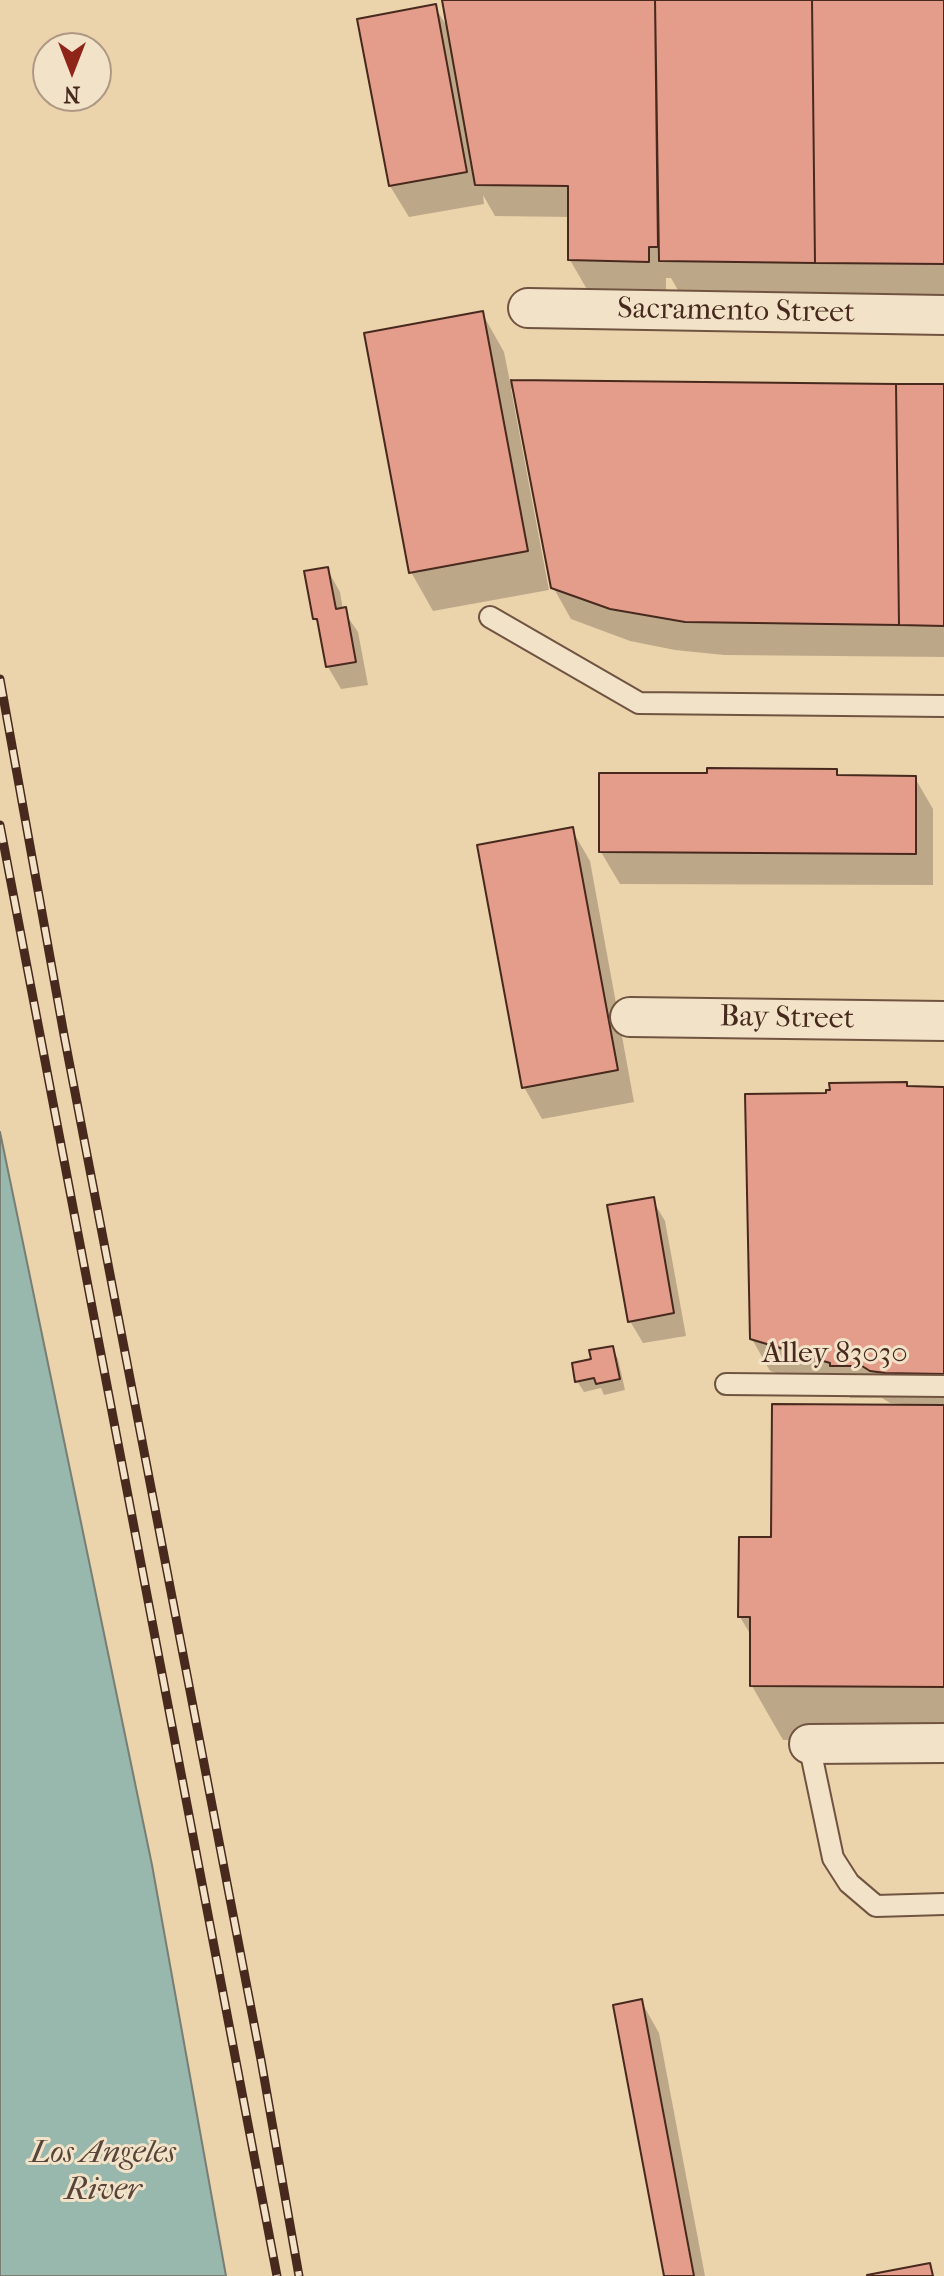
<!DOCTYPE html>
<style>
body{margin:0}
#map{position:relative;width:944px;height:2276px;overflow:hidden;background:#ebd3ab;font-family:"IM FELL French Canon",serif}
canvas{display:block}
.north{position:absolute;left:32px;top:32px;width:80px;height:80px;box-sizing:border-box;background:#f2e2c8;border:2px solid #ae9884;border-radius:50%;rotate:180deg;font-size:22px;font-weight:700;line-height:32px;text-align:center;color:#47291e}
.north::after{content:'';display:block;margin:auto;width:28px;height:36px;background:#8f2418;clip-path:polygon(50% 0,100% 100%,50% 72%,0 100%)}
</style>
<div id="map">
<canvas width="944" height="2276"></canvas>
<div class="north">N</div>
</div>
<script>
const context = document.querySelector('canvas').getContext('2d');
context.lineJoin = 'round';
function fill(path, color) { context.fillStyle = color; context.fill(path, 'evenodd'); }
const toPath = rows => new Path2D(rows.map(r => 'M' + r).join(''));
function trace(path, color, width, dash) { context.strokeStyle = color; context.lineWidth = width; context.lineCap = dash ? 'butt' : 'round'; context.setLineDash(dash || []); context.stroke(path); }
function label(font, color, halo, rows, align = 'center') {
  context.font = font + ' "IM FELL French Canon",serif'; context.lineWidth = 6; context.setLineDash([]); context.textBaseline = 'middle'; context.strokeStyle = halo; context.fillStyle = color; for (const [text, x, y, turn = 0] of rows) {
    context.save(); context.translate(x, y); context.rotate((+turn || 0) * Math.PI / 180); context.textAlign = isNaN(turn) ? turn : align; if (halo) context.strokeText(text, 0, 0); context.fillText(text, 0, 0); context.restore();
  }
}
const water = toPath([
 [0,1132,152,1865,226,2276,0,2276,0,1132]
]);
const shadow = toPath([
 [444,0,944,0,944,295,679,292,671,278,666,278,666,293,588,291,570,260,570,217,495,216,483,195,484,204,409,217,390,186,360,21,435,7,449,30],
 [482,313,504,352,510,382,944,386,944,657,724,655,675,650,630,641,571,619,553,587,515,388,511,389,549,590,433,611,411,572],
 [327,569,340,592,343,610,358,632,368,685,341,689,328,667,322,630,315,619],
 [836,771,839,777,915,778,933,809,933,885,620,884,601,852,709,775],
 [572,830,590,861,634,1102,542,1119,524,1087],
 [908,1088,944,1089,944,1741,783,1740,752,1686,752,1637,740,1617,773,1539,904,1407,904,1404,890,1403,882,1398,850,1398,847,1393,770,1371,752,1339,828,1095],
 [652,1199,665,1221,686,1336,643,1343,630,1321],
 [612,1348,618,1359,625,1390,604,1395,601,1388,584,1392,577,1381],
 [641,2001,659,2033,705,2276,666,2276]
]);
const building = toPath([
 [442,0,655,0,658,247,649,247,649,262,568,260,568,186,475,185,442,0],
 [655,0,812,0,815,263,659,261,655,0],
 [812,0,944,0,944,264,815,263,812,0],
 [436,4,467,172,389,186,357,19,436,4],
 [483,311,528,551,409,573,364,333,483,311],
 [511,380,896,384,899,625,685,622,610,609,551,588,511,380],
 [896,384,944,384,944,626,899,625,896,384],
 [328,567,336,609,346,607,356,662,326,667,317,619,313,619,304,571,328,567],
 [707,768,837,769,837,775,916,776,916,854,599,852,599,773,707,773,707,768],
 [573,827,618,1070,522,1088,477,845,573,827],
 [907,1082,907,1086,944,1087,944,1374,885,1373,870,1371,862,1366,830,1366,830,1363,750,1339,745,1094,826,1093,826,1090,830,1090,829,1083,907,1082],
 [654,1197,674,1313,628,1322,607,1205,654,1197],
 [613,1346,620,1379,596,1384,594,1378,575,1382,572,1363,591,1359,589,1350,613,1346],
 [772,1404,944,1405,944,1687,750,1686,750,1617,738,1617,739,1537,771,1537,772,1404],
 [642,1999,694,2276,664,2276,613,2005,642,1999],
 [930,2263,933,2276,867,2276,867,2275,930,2263]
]);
const service = toPath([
 [490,617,639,703,944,706],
 [726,1384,944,1386],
 [809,1744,833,1858,849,1883,876,1906,944,1904]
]);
const minor = toPath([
 [528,308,944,315],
 [630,1017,944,1021],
 [809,1744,944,1743]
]);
const rail = toPath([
 [0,679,64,1035,261,2060,299,2276],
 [0,825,277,2276]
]);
const streetNames = [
 ["Sacramento Street",736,312,1],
 ["Bay Street",787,1019,1],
 ["Alley 83030",835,1355]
];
const waterNames = [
 ["Los Angeles",103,2154],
 ["River",103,2191]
];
fill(water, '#98b7ad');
trace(water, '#787e74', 2);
fill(shadow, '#0003');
fill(building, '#e49d8a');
trace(building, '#47291e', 2);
trace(service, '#705441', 24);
trace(minor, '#705441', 42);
trace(service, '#f2e2c8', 20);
trace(minor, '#f2e2c8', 38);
trace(rail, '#47291e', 9);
trace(rail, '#f2e2c8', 6, [18]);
label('30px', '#47291e', '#f2e2c8', streetNames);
label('italic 32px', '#57453b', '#f2e2c8', waterNames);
</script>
